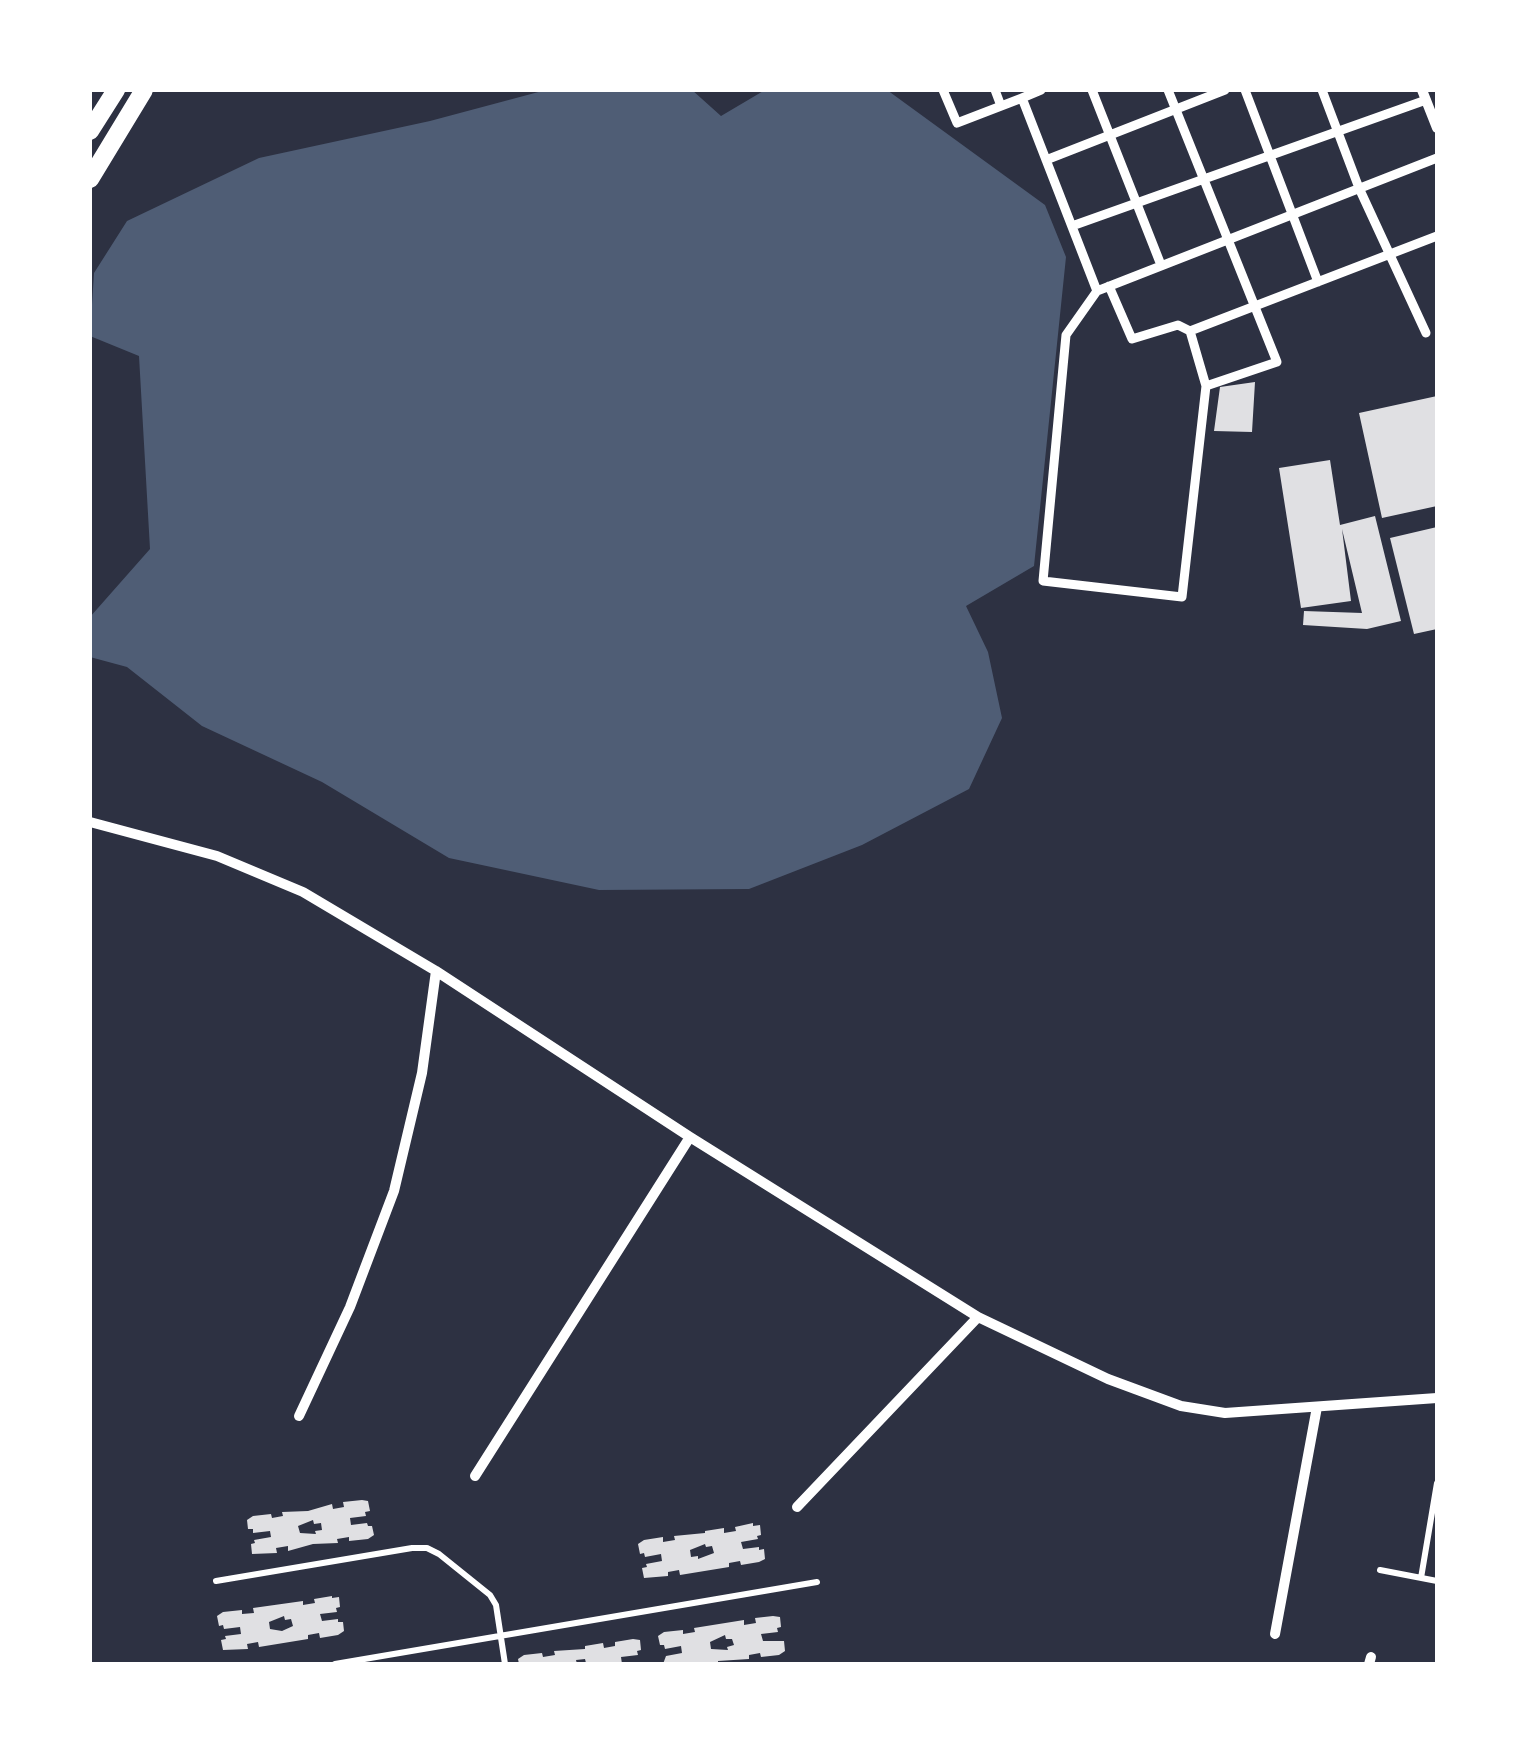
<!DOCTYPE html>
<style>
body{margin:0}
#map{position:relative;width:1527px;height:1754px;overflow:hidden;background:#2d3142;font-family:Commissioner,sans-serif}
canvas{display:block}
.frame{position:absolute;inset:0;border:92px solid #fff;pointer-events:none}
</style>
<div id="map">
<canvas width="1527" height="1754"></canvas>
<div class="frame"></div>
</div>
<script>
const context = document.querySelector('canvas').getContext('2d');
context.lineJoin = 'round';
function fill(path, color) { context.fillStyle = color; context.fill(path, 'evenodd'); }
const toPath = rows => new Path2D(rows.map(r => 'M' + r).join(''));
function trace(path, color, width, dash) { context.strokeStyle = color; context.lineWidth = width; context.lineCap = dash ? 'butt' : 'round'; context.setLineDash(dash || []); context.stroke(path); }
const water = toPath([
 [546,90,692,90,721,116,765,90,887,90,1045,205,1066,257,1034,566,966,606,988,652,1002,718,969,789,862,845,749,889,599,890,449,858,322,782,202,726,127,667,90,657,90,617,150,549,139,356,90,336,94,273,127,221,259,158,430,121]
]);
const building = toPath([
 [1255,382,1252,432,1214,431,1220,387],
 [1437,396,1437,506,1382,518,1359,413],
 [1330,460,1340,525,1375,516,1401,621,1367,629,1303,625,1304,611,1362,613,1342,529,1351,601,1301,608,1279,468],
 [1437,527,1437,629,1414,634,1390,538],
 [362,1500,368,1501,370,1511,365,1512,366,1516,350,1518,351,1525,367,1523,368,1526,372,1526,374,1535,368,1539,349,1541,349,1537,337,1539,338,1543,313,1544,288,1551,288,1546,276,1548,277,1553,252,1554,251,1544,255,1543,254,1540,271,1537,270,1531,253,1533,253,1529,248,1529,247,1520,253,1516,271,1514,272,1518,283,1516,282,1512,308,1511,332,1504,333,1509,344,1507,343,1502],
 [313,1520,314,1524,321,1523,322,1530,315,1531,316,1534,300,1533,298,1526],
 [753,1523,753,1526,760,1525,761,1535,757,1536,758,1539,741,1542,743,1549,759,1547,759,1550,764,1549,765,1559,759,1562,741,1565,740,1561,729,1563,729,1567,680,1575,679,1570,668,1572,668,1576,644,1578,642,1568,647,1567,646,1564,662,1561,661,1554,645,1557,644,1553,640,1554,638,1544,644,1540,663,1537,663,1542,675,1540,674,1536,705,1533,705,1531,724,1528,724,1533,736,1531,735,1527],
 [705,1544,706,1547,712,1546,714,1553,698,1559,698,1556,691,1557,690,1550],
 [332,1596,332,1598,339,1597,340,1607,336,1608,337,1612,320,1614,322,1621,338,1619,338,1622,343,1622,344,1631,338,1635,320,1638,319,1633,308,1635,308,1639,259,1647,258,1642,247,1644,248,1649,223,1650,221,1640,226,1639,225,1636,241,1634,240,1627,224,1629,223,1625,219,1626,217,1616,223,1612,242,1610,242,1614,254,1613,253,1608,303,1601,303,1605,315,1603,314,1599],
 [284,1616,285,1620,291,1619,293,1626,282,1631,270,1629,269,1622],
 [773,1616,780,1617,781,1627,777,1628,778,1632,761,1634,763,1641,784,1641,785,1651,779,1655,761,1657,760,1653,749,1655,749,1659,718,1661,718,1664,663,1664,666,1656,682,1653,681,1646,665,1649,664,1645,660,1645,658,1636,664,1632,683,1630,683,1634,695,1632,694,1628,744,1620,744,1625,756,1623,755,1618],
 [725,1635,726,1639,732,1639,734,1645,727,1647,728,1650,711,1649,710,1642],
 [633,1639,640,1640,641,1650,637,1651,638,1655,621,1657,622,1664,593,1664,586,1663,585,1659,576,1660,577,1664,519,1664,518,1659,524,1655,542,1653,543,1657,555,1655,554,1651,585,1649,585,1646,603,1643,604,1648,615,1646,615,1642]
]);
const service = toPath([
 [1380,1570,1437,1581],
 [1421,1578,1437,1483],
 [216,1581,412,1548,427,1548,439,1554,490,1595,496,1605,505,1664],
 [335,1664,817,1582]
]);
const pedestrian = toPath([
 [943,90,957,123,1022,98],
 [995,90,1001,106],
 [1041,90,1022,98,1097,291,1066,335,1043,581,1182,597,1206,386,1190,331,1437,236],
 [1092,90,1161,265],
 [1168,90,1277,362,1206,386],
 [1245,90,1318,282],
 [1322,90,1359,188,1426,333],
 [1046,160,1225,90],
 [1072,226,1426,100],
 [1109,286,1132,339,1178,325,1190,331],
 [1097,291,1437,158]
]);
const minor = toPath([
 [1422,90,1437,128],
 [90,822,217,856,303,892,436,971,690,1137,978,1317,1108,1379,1181,1406,1225,1413,1437,1398],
 [299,1416,350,1307,394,1191,422,1073,436,971],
 [475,1476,690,1137],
 [797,1507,978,1317],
 [1275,1634,1317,1407],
 [1369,1664,1371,1657]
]);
const secondary = toPath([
 [90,131,116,90],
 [90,179,144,90]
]);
fill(water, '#4f5d75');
fill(building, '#e0e0e3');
trace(service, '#fff', 6);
trace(pedestrian, '#fff', 9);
trace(minor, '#fff', 10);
trace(secondary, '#fff', 18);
</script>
